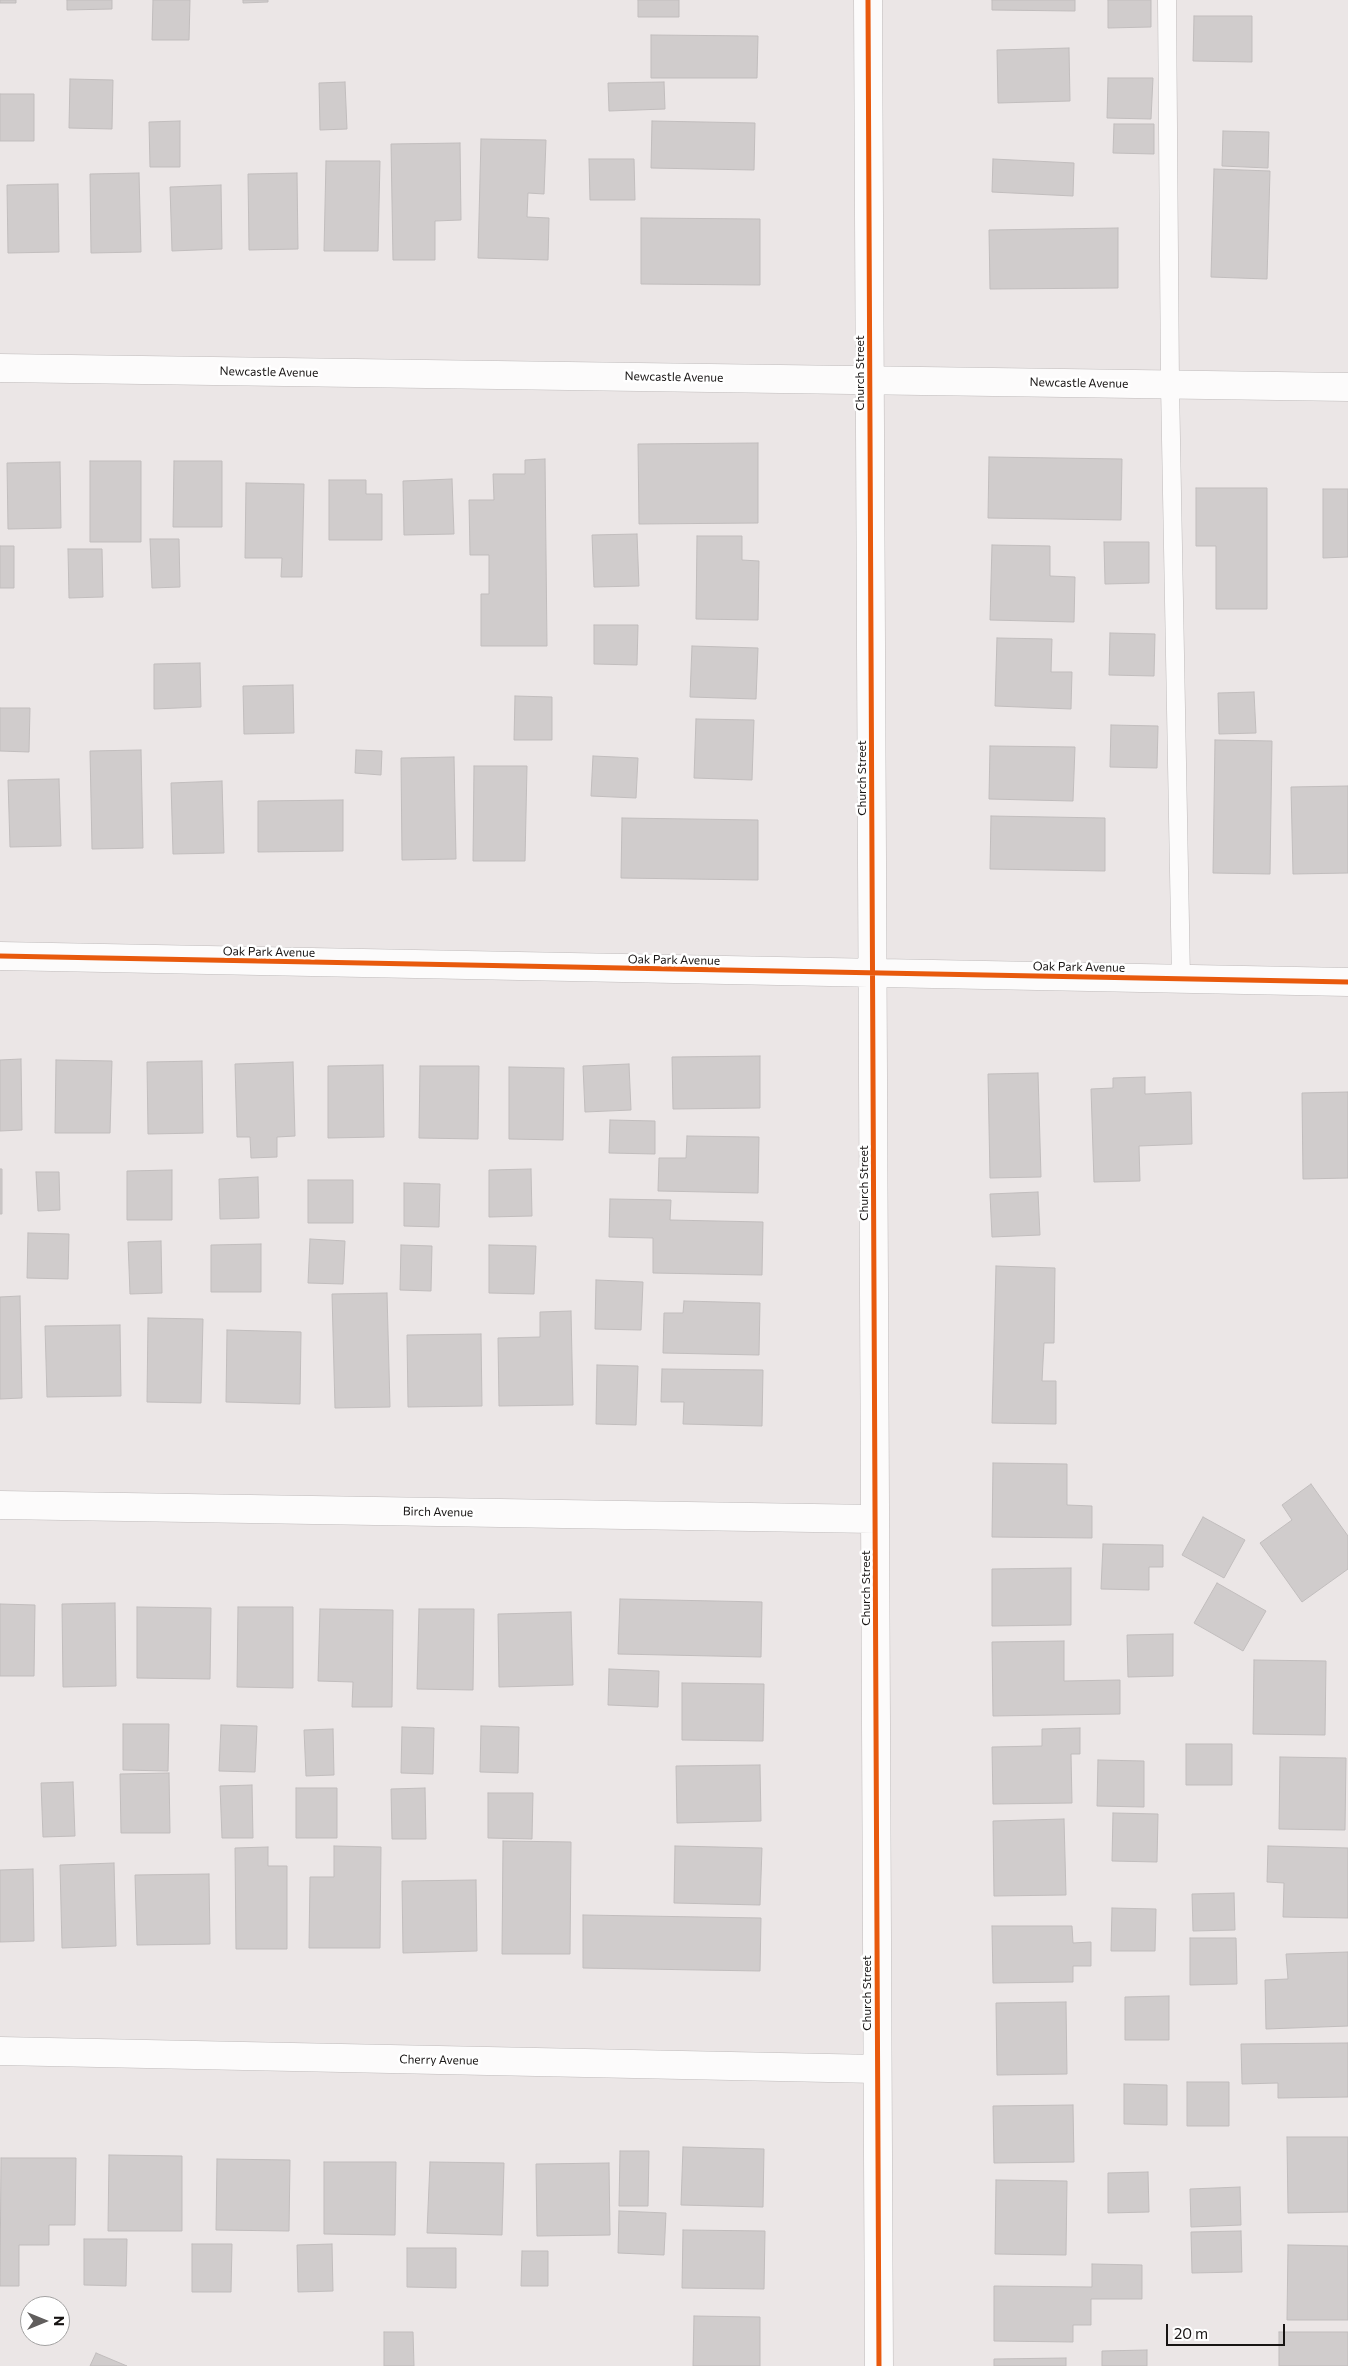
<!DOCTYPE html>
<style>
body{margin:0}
#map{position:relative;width:1348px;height:2366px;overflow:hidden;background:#ebe6e6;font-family:Commissioner,sans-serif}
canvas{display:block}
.north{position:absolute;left:20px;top:2296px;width:50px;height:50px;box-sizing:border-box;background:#fff;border:1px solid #a2a1a1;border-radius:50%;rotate:90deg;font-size:14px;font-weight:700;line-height:20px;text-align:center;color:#171413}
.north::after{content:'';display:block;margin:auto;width:18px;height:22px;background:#615e5d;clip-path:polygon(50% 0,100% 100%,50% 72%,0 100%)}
.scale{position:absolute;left:1166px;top:2324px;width:119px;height:22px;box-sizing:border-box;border:2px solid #171413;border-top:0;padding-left:6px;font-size:15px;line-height:18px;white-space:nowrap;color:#171413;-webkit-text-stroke:4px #fff;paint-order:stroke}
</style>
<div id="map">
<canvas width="1348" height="2366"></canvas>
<div class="north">N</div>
<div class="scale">20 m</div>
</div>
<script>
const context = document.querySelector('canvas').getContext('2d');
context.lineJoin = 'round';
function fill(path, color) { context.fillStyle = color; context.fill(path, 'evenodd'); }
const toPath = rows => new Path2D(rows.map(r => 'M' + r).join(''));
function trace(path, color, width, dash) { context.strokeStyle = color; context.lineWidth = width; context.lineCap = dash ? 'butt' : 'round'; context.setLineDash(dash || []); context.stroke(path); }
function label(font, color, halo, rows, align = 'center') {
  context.font = font + ' Commissioner,sans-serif'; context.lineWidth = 5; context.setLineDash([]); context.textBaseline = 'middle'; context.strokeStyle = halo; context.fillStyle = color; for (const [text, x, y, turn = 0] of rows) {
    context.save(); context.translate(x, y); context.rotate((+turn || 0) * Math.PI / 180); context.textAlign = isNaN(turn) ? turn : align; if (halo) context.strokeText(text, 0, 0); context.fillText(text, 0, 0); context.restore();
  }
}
const building = toPath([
 [0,0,16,0,16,3,0,3,0,0],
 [67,0,112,0,112,9,67,10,67,0],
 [153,0,190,0,189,40,152,40,153,0],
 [243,0,268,0,268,2,243,3,243,0],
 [638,0,679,0,679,17,638,17,638,0],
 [992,0,1075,0,1075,11,992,10,992,0],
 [1108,0,1151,0,1151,27,1108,28,1108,0],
 [1194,16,1252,16,1252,62,1193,61,1194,16],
 [651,35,758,36,757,78,651,78,651,35],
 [1069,48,1070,101,998,103,997,50,1069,48],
 [1108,78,1153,78,1151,119,1107,118,1108,78],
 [70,79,113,80,112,129,69,128,70,79],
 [345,82,347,129,320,130,319,83,345,82],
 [664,82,665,109,609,111,608,83,664,82],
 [0,94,34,94,34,141,0,141,0,94],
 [180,121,180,167,150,167,149,122,180,121],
 [652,121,755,123,754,170,651,168,652,121],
 [1114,124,1154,124,1154,154,1113,153,1114,124],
 [1223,131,1269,132,1268,168,1222,166,1223,131],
 [481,139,546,140,544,194,528,193,527,217,549,218,548,260,478,258,481,139],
 [460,143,461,220,435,221,435,260,393,260,391,144,460,143],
 [589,159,634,159,635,200,590,200,589,159],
 [993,159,1074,163,1073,196,992,192,993,159],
 [326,161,380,161,378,251,324,251,326,161],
 [1214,169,1270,171,1267,279,1211,277,1214,169],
 [139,173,141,252,91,253,90,174,139,173],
 [297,173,298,249,249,250,248,174,297,173],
 [58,184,59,252,8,253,7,185,58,184],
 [221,185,222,249,172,251,170,187,221,185],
 [641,218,760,219,760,285,641,284,641,218],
 [1118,228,1118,288,990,289,989,230,1118,228],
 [758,443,758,523,639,524,638,444,758,443],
 [989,457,1122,459,1121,520,988,518,989,457],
 [545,459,547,646,481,646,481,594,489,594,489,555,470,555,469,500,494,500,493,474,525,474,525,460,545,459],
 [90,461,141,461,141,542,90,542,90,461],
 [174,461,222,461,222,527,173,527,174,461],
 [60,462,61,528,8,529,7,463,60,462],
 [452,479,454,534,404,535,403,481,452,479],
 [329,480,366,480,366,494,382,494,382,540,329,540,329,480],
 [246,483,304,484,302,577,281,577,282,558,245,558,246,483],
 [1196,488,1267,488,1267,609,1216,609,1216,546,1196,546,1196,488],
 [1323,489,1348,489,1348,557,1323,558,1323,489],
 [637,534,639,586,594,587,592,535,637,534],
 [697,536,742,536,742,560,759,561,758,620,696,619,697,536],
 [150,539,179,539,180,587,152,588,150,539],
 [1104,542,1149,542,1149,583,1105,584,1104,542],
 [992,545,1050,546,1050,576,1075,577,1074,622,990,620,992,545],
 [0,546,14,546,14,588,0,588,0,546],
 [68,549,102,549,103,597,69,598,68,549],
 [594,625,638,625,637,665,594,664,594,625],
 [1110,633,1155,634,1154,676,1109,675,1110,633],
 [997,638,1052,639,1051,672,1072,672,1071,709,995,706,997,638],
 [692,646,758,648,756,699,690,697,692,646],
 [200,663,201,707,154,709,154,664,200,663],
 [293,685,294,733,244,734,243,686,293,685],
 [1254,692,1256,733,1219,734,1218,693,1254,692],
 [515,696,552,697,552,740,514,740,515,696],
 [0,708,30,708,29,752,0,751,0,708],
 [696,719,754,720,752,780,694,778,696,719],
 [1111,725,1158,726,1157,768,1110,767,1111,725],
 [1215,740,1272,741,1270,874,1213,873,1215,740],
 [990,746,1075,747,1073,801,989,799,990,746],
 [141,750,143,848,92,849,90,751,141,750],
 [356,750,382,751,381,775,355,773,356,750],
 [593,756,638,758,636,798,591,796,593,756],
 [454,757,456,859,402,860,401,758,454,757],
 [474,766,527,766,525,861,473,861,474,766],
 [59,779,61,846,10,847,8,780,59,779],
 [222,781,224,853,173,854,171,783,222,781],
 [1348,786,1348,873,1293,874,1291,787,1348,786],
 [343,800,343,851,258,852,258,801,343,800],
 [991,816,1105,818,1105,871,990,869,991,816],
 [622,818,758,820,758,880,621,878,622,818],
 [760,1056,760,1108,673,1109,672,1057,760,1056],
 [21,1059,22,1130,0,1131,0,1060,21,1059],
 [56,1060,112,1061,110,1133,55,1133,56,1060],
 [202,1061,203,1133,148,1134,147,1062,202,1061],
 [293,1062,295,1136,277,1137,277,1157,251,1158,250,1137,237,1137,235,1064,293,1062],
 [629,1064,631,1110,585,1112,583,1066,629,1064],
 [383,1065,384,1137,328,1138,328,1066,383,1065],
 [420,1066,479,1066,478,1139,419,1138,420,1066],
 [509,1067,564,1068,563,1140,509,1139,509,1067],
 [1038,1073,1041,1177,990,1178,988,1074,1038,1073],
 [1145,1077,1145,1094,1191,1092,1192,1144,1139,1146,1140,1181,1094,1182,1091,1089,1113,1088,1113,1078,1145,1077],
 [1348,1092,1348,1178,1303,1179,1302,1093,1348,1092],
 [610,1120,655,1121,655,1154,609,1153,610,1120],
 [687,1136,759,1137,758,1193,658,1191,659,1158,686,1158,687,1136],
 [0,1169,2,1169,2,1214,0,1214,0,1169],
 [531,1169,532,1216,489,1217,489,1170,531,1169],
 [172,1170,172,1220,127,1220,127,1171,172,1170],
 [36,1172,59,1172,60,1210,38,1211,36,1172],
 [258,1177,259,1218,220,1219,219,1179,258,1177],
 [308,1180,353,1180,353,1223,308,1223,308,1180],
 [404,1183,440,1184,439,1227,404,1226,404,1183],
 [1038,1192,1040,1235,992,1237,990,1194,1038,1192],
 [610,1199,671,1200,670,1220,763,1222,762,1275,653,1273,653,1238,609,1237,610,1199],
 [28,1233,69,1234,68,1279,27,1278,28,1233],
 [310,1239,345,1241,343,1284,308,1283,310,1239],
 [161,1241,162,1293,130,1294,128,1242,161,1241],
 [261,1244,261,1292,211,1292,211,1245,261,1244],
 [401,1245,432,1246,431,1291,400,1290,401,1245],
 [489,1245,536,1246,534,1294,489,1293,489,1245],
 [996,1266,1055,1268,1054,1343,1044,1343,1042,1381,1056,1381,1056,1424,992,1423,996,1266],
 [596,1280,643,1282,641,1330,595,1329,596,1280],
 [387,1293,390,1407,335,1408,332,1294,387,1293],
 [20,1296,22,1398,0,1399,0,1297,20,1296],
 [684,1301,760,1303,759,1355,663,1353,664,1313,683,1313,684,1301],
 [571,1311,573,1405,499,1406,498,1338,540,1337,540,1312,571,1311],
 [148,1318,203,1319,201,1403,147,1402,148,1318],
 [120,1325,121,1396,47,1397,45,1326,120,1325],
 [227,1330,301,1332,300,1404,226,1402,227,1330],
 [481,1334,482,1406,408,1407,407,1335,481,1334],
 [597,1365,638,1366,636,1425,596,1424,597,1365],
 [662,1369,763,1370,762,1426,683,1424,684,1402,661,1402,662,1369],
 [993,1463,1067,1464,1067,1505,1092,1506,1092,1538,992,1537,993,1463],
 [1311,1484,1348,1536,1348,1569,1302,1602,1260,1543,1292,1520,1282,1505,1311,1484],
 [1203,1517,1245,1540,1224,1578,1182,1555,1203,1517],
 [1103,1544,1163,1545,1163,1567,1149,1567,1149,1590,1101,1589,1103,1544],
 [1071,1568,1071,1625,992,1626,992,1569,1071,1568],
 [1217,1583,1266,1611,1243,1651,1194,1623,1217,1583],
 [620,1599,762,1602,761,1657,618,1654,620,1599],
 [115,1603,116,1686,63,1687,62,1604,115,1603],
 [0,1604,35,1605,34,1676,0,1676,0,1604],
 [137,1607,211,1608,210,1679,137,1678,137,1607],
 [238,1607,293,1607,293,1688,237,1687,238,1607],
 [320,1609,393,1610,392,1707,352,1707,353,1682,318,1681,320,1609],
 [419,1609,474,1609,473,1690,417,1689,419,1609],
 [571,1612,573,1685,499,1687,498,1614,571,1612],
 [1173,1634,1173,1676,1128,1677,1127,1635,1173,1634],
 [1064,1641,1064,1681,1120,1680,1120,1714,993,1716,992,1642,1064,1641],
 [1254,1660,1326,1661,1325,1735,1253,1734,1254,1660],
 [609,1669,659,1671,658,1707,608,1705,609,1669],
 [682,1683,764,1684,763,1741,682,1740,682,1683],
 [123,1724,169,1724,168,1771,123,1770,123,1724],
 [221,1725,257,1726,255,1772,219,1771,221,1725],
 [481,1726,519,1727,518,1773,480,1772,481,1726],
 [402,1727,434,1728,433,1774,401,1773,402,1727],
 [1080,1728,1080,1754,1071,1754,1072,1803,993,1804,992,1747,1042,1746,1042,1729,1080,1728],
 [333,1729,334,1775,306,1776,304,1730,333,1729],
 [1186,1744,1232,1744,1232,1785,1186,1785,1186,1744],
 [1280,1757,1346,1758,1345,1830,1279,1829,1280,1757],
 [1098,1760,1144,1761,1144,1807,1097,1806,1098,1760],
 [760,1765,761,1821,677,1823,676,1766,760,1765],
 [169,1773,170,1833,121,1833,120,1774,169,1773],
 [73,1782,75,1836,43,1837,41,1783,73,1782],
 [252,1785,253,1838,222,1838,220,1786,252,1785],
 [296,1788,337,1788,337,1838,296,1838,296,1788],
 [425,1788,426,1839,392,1839,391,1789,425,1788],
 [488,1793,533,1793,532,1839,488,1838,488,1793],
 [1113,1813,1158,1814,1157,1862,1112,1861,1113,1813],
 [1064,1819,1066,1895,994,1896,993,1821,1064,1819],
 [503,1841,571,1842,570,1954,502,1954,503,1841],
 [334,1846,381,1847,380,1948,309,1948,310,1877,334,1877,334,1846],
 [675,1846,762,1848,760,1905,674,1903,675,1846],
 [1268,1846,1348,1848,1348,1918,1283,1917,1284,1883,1267,1882,1268,1846],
 [268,1847,268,1866,287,1866,287,1949,236,1949,235,1848,268,1847],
 [114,1863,116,1946,62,1948,60,1865,114,1863],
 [33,1869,34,1941,0,1942,0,1870,33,1869],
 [209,1874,210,1944,137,1945,135,1875,209,1874],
 [476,1880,477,1951,403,1953,402,1881,476,1880],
 [1234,1893,1235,1930,1193,1931,1192,1894,1234,1893],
 [1112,1908,1156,1909,1155,1951,1111,1951,1112,1908],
 [583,1915,761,1918,760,1971,583,1968,583,1915],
 [992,1926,1072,1926,1073,1943,1091,1942,1091,1966,1073,1966,1073,1982,993,1983,992,1926],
 [1190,1938,1236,1938,1237,1984,1190,1985,1190,1938],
 [1348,1952,1348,2026,1266,2029,1265,1980,1288,1979,1286,1954,1348,1952],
 [1169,1996,1169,2040,1125,2040,1125,1997,1169,1996],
 [1066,2002,1067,2074,997,2075,996,2003,1066,2002],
 [1348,2043,1348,2097,1278,2098,1278,2083,1242,2084,1241,2044,1348,2043],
 [1187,2082,1229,2082,1229,2126,1187,2126,1187,2082],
 [1124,2084,1167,2085,1167,2125,1124,2124,1124,2084],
 [1073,2105,1074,2162,994,2163,993,2106,1073,2105],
 [1287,2137,1348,2137,1348,2212,1288,2213,1287,2137],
 [683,2147,764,2149,763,2207,681,2205,683,2147],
 [620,2151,649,2151,648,2206,619,2206,620,2151],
 [109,2155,182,2156,182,2231,108,2231,109,2155],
 [1,2158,76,2158,75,2225,49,2225,49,2245,19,2245,19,2286,0,2286,1,2158],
 [217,2159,290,2160,289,2231,216,2230,217,2159],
 [324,2162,396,2162,395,2235,324,2234,324,2162],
 [430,2162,504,2163,502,2235,427,2233,430,2162],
 [609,2163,610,2235,537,2236,536,2164,609,2163],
 [1148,2172,1149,2212,1108,2213,1108,2173,1148,2172],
 [996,2180,1067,2181,1066,2255,995,2254,996,2180],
 [1240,2187,1241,2225,1191,2227,1190,2189,1240,2187],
 [619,2211,666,2213,664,2255,618,2253,619,2211],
 [683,2230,765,2231,764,2289,682,2288,683,2230],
 [1241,2231,1242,2272,1192,2273,1191,2232,1241,2231],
 [84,2239,127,2239,126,2286,84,2285,84,2239],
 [192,2244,232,2244,231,2292,192,2292,192,2244],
 [332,2244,333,2291,298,2292,297,2245,332,2244],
 [1288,2245,1348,2246,1348,2320,1287,2320,1288,2245],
 [407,2248,456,2248,456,2288,407,2287,407,2248],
 [522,2251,548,2251,548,2286,521,2286,522,2251],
 [1092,2264,1142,2265,1142,2299,1091,2299,1091,2325,1073,2325,1073,2342,994,2341,994,2286,1092,2287,1092,2264],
 [694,2316,760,2317,760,2366,693,2366,694,2316],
 [384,2332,413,2332,414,2366,384,2366,384,2332],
 [1279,2332,1348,2332,1348,2366,1279,2366,1279,2332],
 [1147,2350,1147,2366,1102,2366,1102,2351,1147,2350],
 [96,2353,127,2366,90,2366,96,2353],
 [1066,2358,1066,2366,994,2366,994,2359,1066,2358]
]);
const lane = toPath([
 [1167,0,1170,385,1181,979]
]);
const street = toPath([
 [868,0,879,2366],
 [0,368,1348,387],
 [0,956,1348,982],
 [0,1505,875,1519],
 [0,2051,877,2069]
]);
const cycleway = toPath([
 [868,0,879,2366],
 [0,956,1348,982]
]);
const streetNames = [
 ["Newcastle Avenue",269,372,1],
 ["Church Street",860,373,-90],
 ["Newcastle Avenue",674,377,1],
 ["Newcastle Avenue",1079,383,1],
 ["Church Street",862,778,-90],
 ["Oak Park Avenue",269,952,1],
 ["Oak Park Avenue",674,960,1],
 ["Oak Park Avenue",1079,967,1],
 ["Church Street",864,1183,-90],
 ["Birch Avenue",438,1512,1],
 ["Church Street",866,1588,-90],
 ["Church Street",867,1993,-90],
 ["Cherry Avenue",439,2060,1]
];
fill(building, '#d0cccc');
trace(building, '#c1bdbd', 1);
trace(lane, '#bfbbbb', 19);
trace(street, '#bfbbbb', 29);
trace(lane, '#fcfbfb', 18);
trace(street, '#fcfbfb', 28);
trace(cycleway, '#e8590c', 5);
label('12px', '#171413', '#fff', streetNames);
</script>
